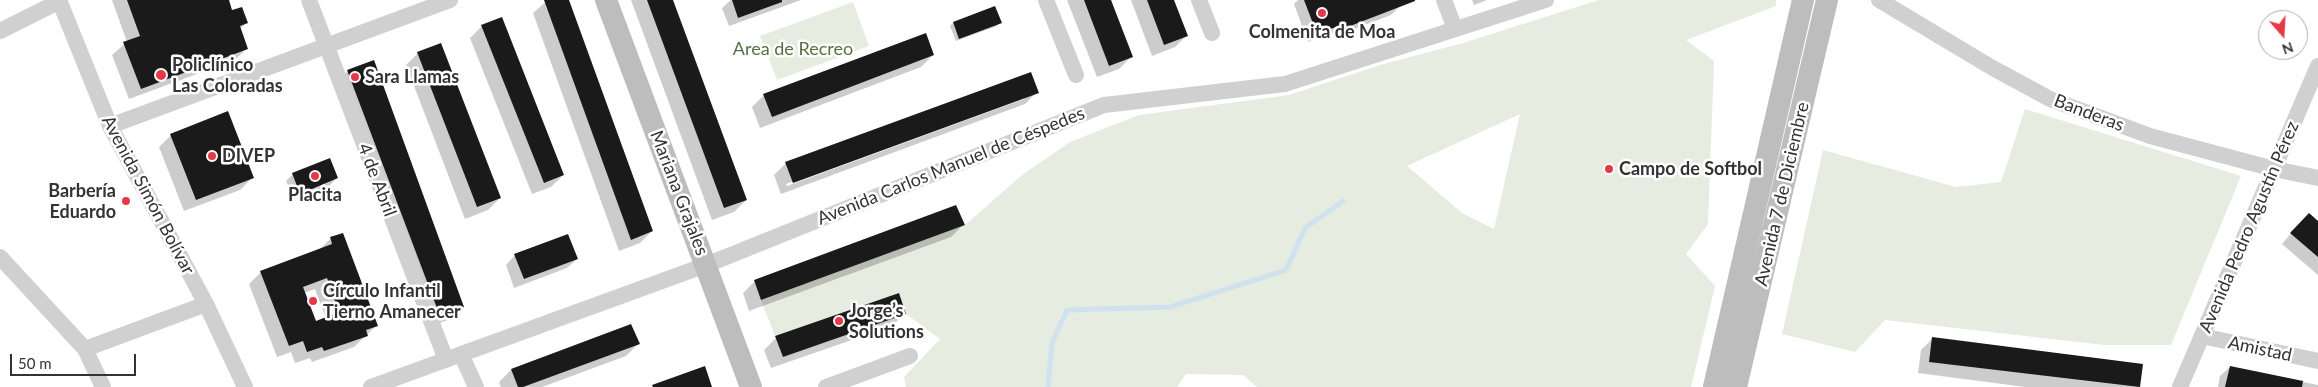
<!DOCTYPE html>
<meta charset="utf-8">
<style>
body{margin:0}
#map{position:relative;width:2318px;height:387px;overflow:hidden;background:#fff;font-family:Lato,sans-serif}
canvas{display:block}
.north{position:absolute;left:2258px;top:10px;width:50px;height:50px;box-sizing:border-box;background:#fff;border:1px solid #adadad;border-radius:50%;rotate:161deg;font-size:14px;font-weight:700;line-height:20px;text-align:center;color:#333}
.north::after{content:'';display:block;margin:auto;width:18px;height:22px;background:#e63946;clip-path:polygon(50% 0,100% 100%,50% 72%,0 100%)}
.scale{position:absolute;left:10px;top:354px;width:126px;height:22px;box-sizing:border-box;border:2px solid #333;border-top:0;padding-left:6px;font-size:15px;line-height:18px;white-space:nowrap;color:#333;-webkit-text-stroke:4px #fff;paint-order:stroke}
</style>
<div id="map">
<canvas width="2318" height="387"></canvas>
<div class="north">N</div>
<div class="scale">50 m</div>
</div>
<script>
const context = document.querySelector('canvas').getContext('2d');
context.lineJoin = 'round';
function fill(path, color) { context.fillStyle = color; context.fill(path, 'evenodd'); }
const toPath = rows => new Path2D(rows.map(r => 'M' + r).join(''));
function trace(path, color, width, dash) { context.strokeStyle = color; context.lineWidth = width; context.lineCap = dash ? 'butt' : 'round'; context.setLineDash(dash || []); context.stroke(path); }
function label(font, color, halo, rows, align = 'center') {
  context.font = font + ' Lato,sans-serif'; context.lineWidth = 5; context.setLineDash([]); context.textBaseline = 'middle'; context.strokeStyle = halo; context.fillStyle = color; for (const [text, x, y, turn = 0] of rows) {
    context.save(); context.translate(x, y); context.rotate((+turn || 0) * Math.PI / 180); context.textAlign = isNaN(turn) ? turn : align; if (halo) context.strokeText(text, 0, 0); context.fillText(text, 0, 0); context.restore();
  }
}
const green = toPath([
 [1599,0,1776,0,1776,6,1686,40,1714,61,1708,224,1686,254,1715,286,1691,387,1257,387,1243,375,1186,374,1177,387,906,387,904,377,940,339,906,314,899,293,775,336,761,300,965,225,1022,175,1070,142,1139,115,1289,95,1380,65,1463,43],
 [1520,114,1494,229,1462,213,1407,166],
 [853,2,869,46,777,80,760,36],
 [2025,109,2241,176,2171,345,2105,345,1885,320,1855,352,1782,334,1823,150,1956,187,2001,182]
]);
const shadow = toPath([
 [112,0,227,0,232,12,246,23,240,29,247,48,235,60,129,99,112,55,127,42],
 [548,0,568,0,652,231,640,243,619,251,533,13],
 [631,0,672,0,746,200,734,212,712,220],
 [731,0,801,0,729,26,722,8],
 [1067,0,1109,0,1131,57,1119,69,1097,77],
 [1131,0,1173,0,1187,35,1175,47,1152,56],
 [1298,0,1398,0,1400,6,1391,15,1336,36,1335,32,1308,42,1294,4],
 [1472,0,1487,0,1474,5],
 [953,23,1000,23,997,26,956,41,950,26],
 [482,26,563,175,551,187,532,194,470,38],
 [418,53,500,198,488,210,465,219,406,65],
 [933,55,921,67,760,128,752,107,764,95],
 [348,71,462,307,451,319,428,327,336,83],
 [1037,92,1025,104,781,194,774,175,786,163],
 [1024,96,1024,99,787,186,786,184],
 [171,135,252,178,240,190,184,211,159,147],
 [293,174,337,178,330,185,294,199,286,181],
 [2318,222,2318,275,2282,244,2299,224],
 [963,225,951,237,749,311,743,293,755,281],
 [330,239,377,325,354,347,312,362,310,358,295,363,291,352,277,357,249,284,261,272,318,251],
 [315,289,326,319,315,323,304,293],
 [515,255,577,259,567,268,514,288,506,265],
 [904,314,892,326,771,368,764,350,776,338],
 [1933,338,2142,365,2139,387,2025,387,1918,373,1921,350],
 [638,344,626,356,542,387,501,387,499,382,511,370],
 [2230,367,2318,385,2318,387,2218,387,2220,376]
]);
const stream = toPath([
 [1048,387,1052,343,1067,310,1170,307,1286,270,1305,228,1343,201]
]);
const building = toPath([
 [127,0,229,0,232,10,242,7,248,23,240,26,248,49,141,89,123,42,140,36],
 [544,0,569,0,653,231,631,240],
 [647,0,673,0,747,200,724,208],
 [732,0,782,0,782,2,738,18],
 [1084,0,1111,0,1133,57,1109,66],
 [1147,0,1174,0,1188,36,1164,45],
 [1304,0,1415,0,1415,1,1345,28,1344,24,1317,34],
 [995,6,1002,23,959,39,953,22],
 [502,17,564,175,544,183,481,25],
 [926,33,934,55,772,117,763,94],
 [441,43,501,198,477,207,417,52],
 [374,60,464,307,440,316,347,70],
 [1031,72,1039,93,793,183,785,162],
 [228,111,254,178,196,200,170,134],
 [330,158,338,178,300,194,292,173],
 [956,205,965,225,761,300,754,280],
 [2309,213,2318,221,2318,257,2290,233],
 [343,233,378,326,366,330,368,336,324,351,322,347,307,352,303,341,289,346,260,271,332,244,330,237],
 [327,278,339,312,316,321,303,287],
 [568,234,578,259,524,279,514,254],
 [899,293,906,314,783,357,775,336],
 [631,324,640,344,523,387,518,387,511,369],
 [1932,337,2143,364,2140,387,1929,362],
 [705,366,712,387,653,387,652,385],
 [2230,366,2303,381,2302,387,2225,387]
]);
const street = toPath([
 [59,0,110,126,206,304,245,387],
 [309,0,446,360],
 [1046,0,1076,75],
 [1199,0,1212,33],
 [1444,0,1455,29],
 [1879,0,1991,67,2050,99,2150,136,2274,169,2318,178],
 [0,31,60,1],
 [110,126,450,0],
 [0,257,85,349,103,387],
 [2202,336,2318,361],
 [85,349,206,304],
 [461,354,476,387],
 [371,387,706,265,1104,105,1285,84,1546,0],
 [826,387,910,356],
 [2180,387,2318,66]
]);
const secondary = toPath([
 [606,0,751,387],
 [1714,387,1803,0],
 [1736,387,1827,0]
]);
const markers = [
 [1322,13,5,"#e63946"],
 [161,75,6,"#e63946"],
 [355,77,5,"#e63946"],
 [212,156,5,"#e63946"],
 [1609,169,5,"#e63946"],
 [315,176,5,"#e63946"],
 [126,201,5,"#e63946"],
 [313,301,5,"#e63946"],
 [839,321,5,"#e63946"]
];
const poiNames = [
 ["Colmenita de Moa",1322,32,"center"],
 ["Policlínico",172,65],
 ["Las Coloradas",172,86],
 ["Sara Llamas",365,77],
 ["DIVEP",222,156],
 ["Campo de Softbol",1619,169],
 ["Barbería",116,191,"right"],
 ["Eduardo",116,212,"right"],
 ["Placita",315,195,"center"],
 ["Círculo Infantil",323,291],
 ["Tierno Amanecer",323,312],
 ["Jorge’s",849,311],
 ["Solutions",849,332]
];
const parkNames = [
 ["Area de Recreo",793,49]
];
const streetNames = [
 ["Banderas",2089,113,21],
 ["Avenida Carlos Manuel de Céspedes",951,166,-22],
 ["4 de Abril",377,180,69],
 ["Mariana Grajales",679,193,69],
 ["Avenida 7 de Diciembre",1782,194,-77],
 ["Avenida Simón Bolívar",148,195,62],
 ["Avenida Pedro Agustín Pérez",2249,227,-67],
 ["Amistad",2260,349,12]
];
fill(green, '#e6ecdf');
fill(shadow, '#0003');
trace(stream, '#cfe2ee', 5);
fill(building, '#1a1a1a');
trace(street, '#d0d0d0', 16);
trace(secondary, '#bdbdbd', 22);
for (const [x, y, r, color] of markers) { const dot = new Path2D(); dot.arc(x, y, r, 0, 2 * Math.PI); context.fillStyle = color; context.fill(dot); trace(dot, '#fff', 2); }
label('bold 18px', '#333', '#fff', poiNames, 'left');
label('18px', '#56703f', '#fff', parkNames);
label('18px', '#333', '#fff', streetNames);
</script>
